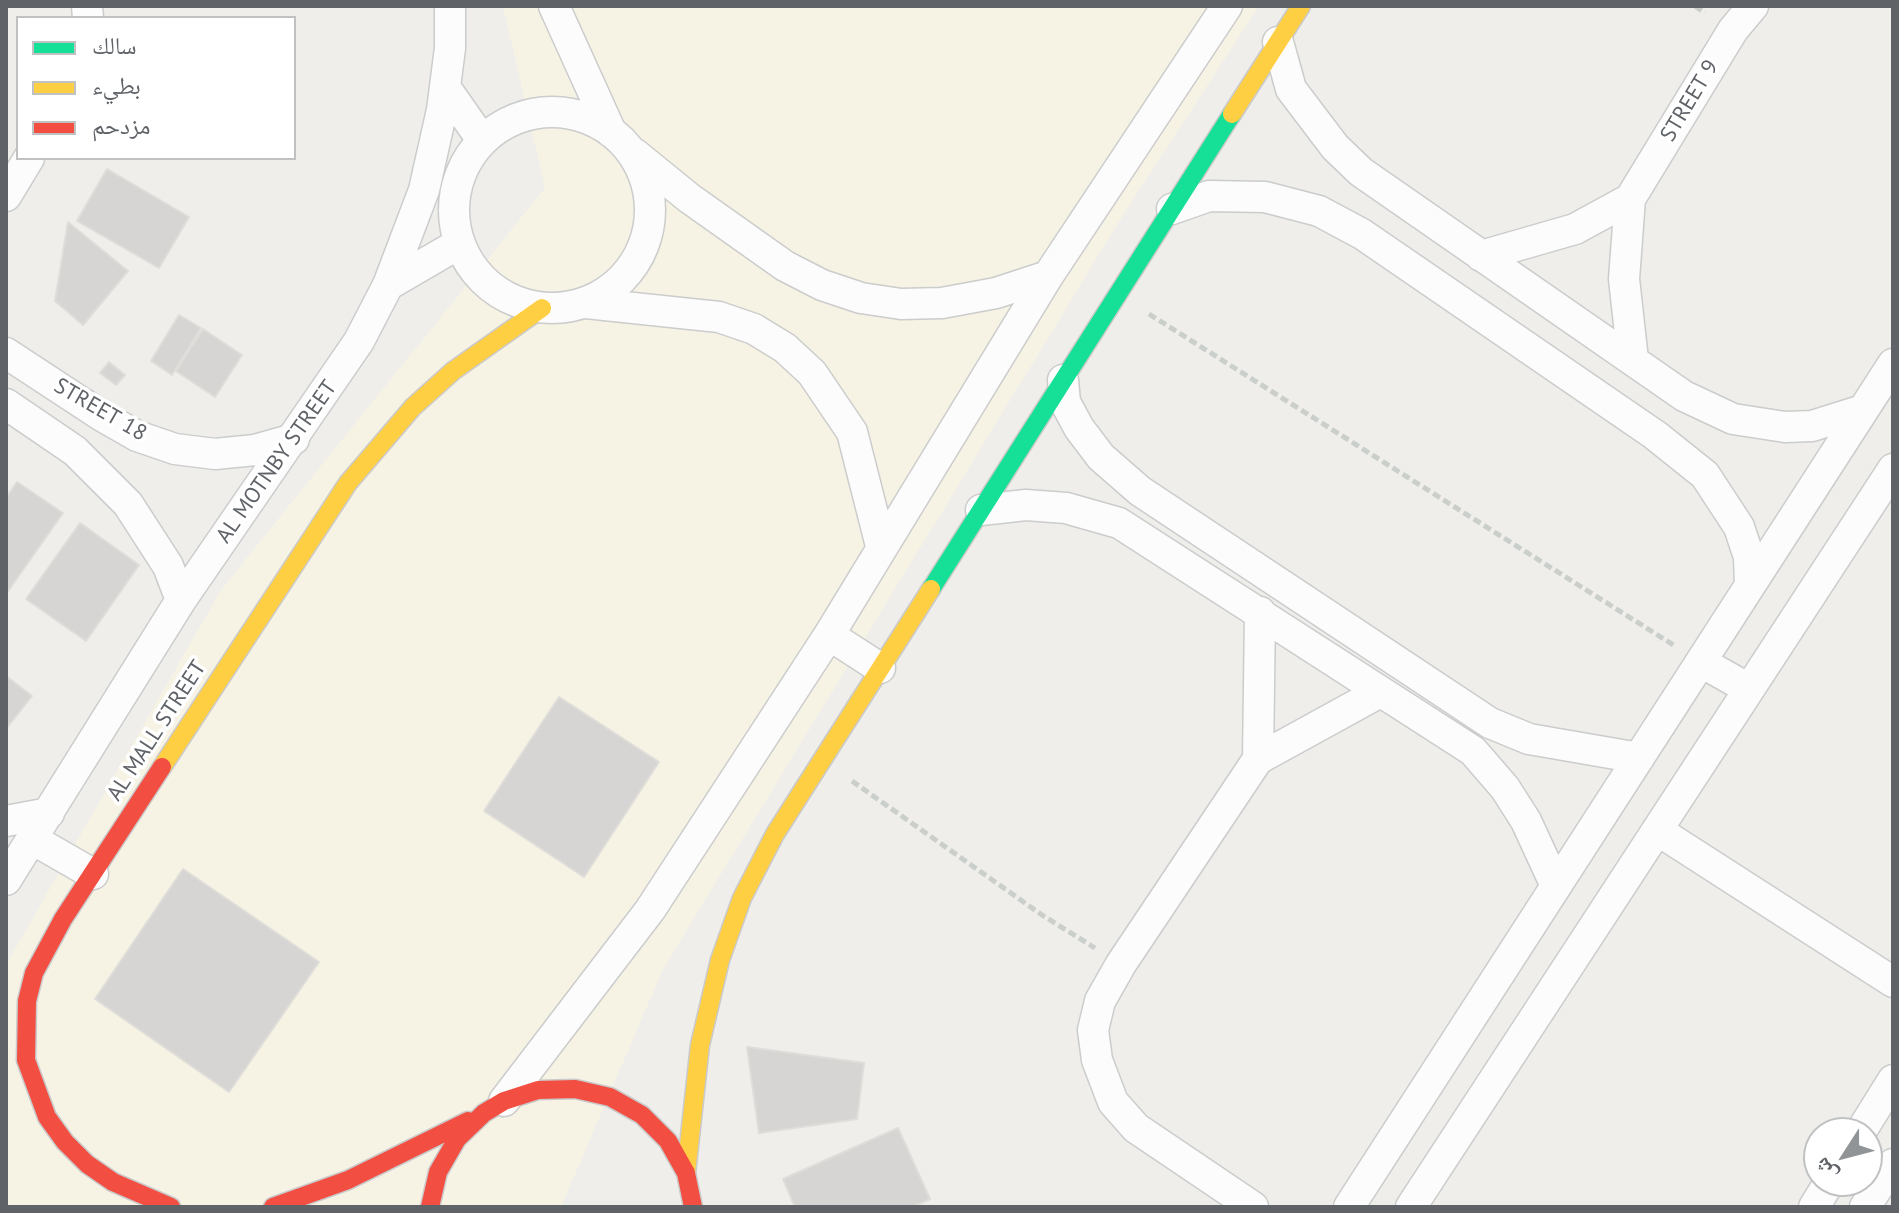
<!DOCTYPE html>
<meta charset="utf-8">
<style>
body{margin:0}
#map{position:relative;width:1899px;height:1213px;overflow:hidden;background:#efeeea;font-family:"PT Sans","Noto Naskh Arabic",sans-serif}
canvas{display:block}
.frame{position:absolute;inset:0;border:8px solid #5f6368;pointer-events:none}
.legend{position:absolute;left:16px;top:16px;width:280px;height:144px;box-sizing:border-box;background:#fff;border:2px solid #bfc1c3;margin:0;padding:10px 14px;list-style:none;font-size:24px;color:#5f6368}
.legend li{display:flex;align-items:center;gap:16px;height:40px}
.legend b{width:40px;border:2px solid #bfc1c3}
.north{position:absolute;left:1803px;top:1117px;width:80px;height:80px;box-sizing:border-box;background:#fff;border:2px solid #bfc1c3;border-radius:50%;rotate:234deg;font-size:22px;font-weight:700;line-height:32px;text-align:center;color:#5f6368}
.north::after{content:'';display:block;margin:auto;width:28px;height:36px;background:#919496;clip-path:polygon(50% 0,100% 100%,50% 72%,0 100%)}
</style>
<div id="map">
<canvas width="1899" height="1213"></canvas>
<div class="frame"></div>
<ul class="legend">
<li><b style="height:10px;background:#16e098"></b>سالك</li>
<li><b style="height:10px;background:#ffcf43"></b>بطيء</li>
<li><b style="height:10px;background:#f24e42"></b>مزدحم</li>
</ul>
<div class="north">ش</div>
</div>
<script>
const context = document.querySelector('canvas').getContext('2d');
context.lineJoin = 'round';
function fill(path, color) { context.fillStyle = color; context.fill(path, 'evenodd'); }
const toPath = rows => new Path2D(rows.map(r => 'M' + r).join(''));
function trace(path, color, width, dash) { context.strokeStyle = color; context.lineWidth = width; context.lineCap = dash ? 'butt' : 'round'; context.setLineDash(dash || []); context.stroke(path); }
function label(font, color, halo, rows, align = 'center') {
  context.font = font + ' "PT Sans",sans-serif'; context.lineWidth = 7; context.setLineDash([]); context.textBaseline = 'middle'; context.strokeStyle = halo; context.fillStyle = color; for (const [text, x, y, turn = 0] of rows) {
    context.save(); context.translate(x, y); context.rotate((+turn || 0) * Math.PI / 180); context.textAlign = isNaN(turn) ? turn : align; if (halo) context.strokeText(text, 0, 0); context.fillText(text, 0, 0); context.restore();
  }
}
const commercial = toPath([
 [503,6,1259,6,1123,215,663,969,561,1207,6,1207,6,965,221,590,545,188]
]);
const building = toPath([
 [107,169,189,217,159,268,77,221,107,169],
 [68,222,128,271,83,325,55,301,68,222],
 [179,315,201,328,172,375,151,361,179,315],
 [203,329,242,355,215,397,176,371,203,329],
 [109,362,125,375,116,385,100,373,109,362],
 [17,482,63,513,6,594,6,498,17,482],
 [80,523,139,565,86,641,26,599,80,523],
 [6,676,32,696,6,729,6,676],
 [559,697,659,762,584,877,484,811,559,697],
 [183,869,319,962,229,1092,95,999,183,869],
 [747,1047,864,1063,857,1119,759,1133,747,1047],
 [898,1128,930,1199,912,1207,795,1207,783,1179,898,1128]
]);
const path = toPath([
 [1695,6,1705,13],
 [1149,314,1675,646],
 [852,781,1042,915,1095,948]
]);
const street = toPath([
 [87,6,88,18],
 [554,6,611,132],
 [1278,42,1291,89,1335,147,1361,172,1684,396,1733,419,1785,427,1812,426,1863,410],
 [445,87,482,140],
 '454 210a98 98 0 1 1 196 0a98 98 0 1 1-196 0Z',
 [635,154,689,198,785,266,822,285,861,298,901,304,942,303,996,293,1048,276],
 [6,196,29,158],
 [1172,209,1209,196,1265,197,1319,211,1362,234,1655,435,1705,475,1739,527,1749,557,1750,585],
 [1481,256,1575,229,1630,199],
 [388,285,460,243],
 [586,303,719,317,754,329,785,348,812,373,852,432,881,546],
 [6,353,102,416,137,436,175,449,215,454,255,450,294,439],
 [1633,360,1624,279,1630,199,1733,30,1753,6],
 [1063,380,1065,402,1079,428,1101,457,1140,491,1490,723,1529,739,1639,758],
 [6,404,75,451,128,504,168,566,181,600],
 [981,510,1026,505,1066,508,1119,523,1473,751,1505,788,1526,821,1556,886],
 [829,635,880,668],
 [1701,662,1749,689],
 [1258,759,1260,612],
 [6,821,49,813],
 [1657,830,1893,982],
 [32,839,93,874],
 [6,880,181,600,359,341,388,285,424,190,442,110,450,48,450,6],
 [504,1101,650,910,829,635,1048,276,1227,6],
 [1860,1133,1893,1080],
 [1253,1207,1136,1128,1113,1102,1097,1060,1093,1030,1100,1001,1121,964,1258,759,1380,692],
 [1349,1207,1893,364],
 [1411,1207,1893,469],
 [1814,1207,1830,1181],
 [1865,1207,1893,1164]
]);
const fast = toPath([
 [931,589,1232,114]
]);
const slow = toPath([
 [1232,114,1301,6],
 [162,767,348,483,413,407,453,371,542,308],
 [686,1173,700,1045,720,960,742,898,775,834,931,589]
]);
const jam = toPath([
 [162,767,63,919,34,973,27,1001,26,1060,47,1117,65,1142,87,1164,113,1182,171,1207],
 [273,1207,348,1180,468,1121],
 [430,1207,438,1172,457,1139,484,1113,504,1101,538,1090,575,1089,610,1097,642,1115,668,1141,686,1173,693,1207]
]);
const streetNames = [
 ["STREET 9",1690,101,-59],
 ["STREET 18",100,410,30],
 ["AL MOTNBY STREET",277,462,-55],
 ["AL MALL STREET",157,731,-57]
];
fill(commercial, '#f7f3e4');
fill(building, '#d6d5d3');
trace(building, '#deddd9', 2);
trace(street, '#cbcccc', 33);
trace(fast, '#cacacb', 21);
trace(slow, '#cacacb', 21);
trace(jam, '#cacacb', 21);
trace(path, '#cacfcc', 5, [8, 4]);
trace(street, '#fdfcfc', 30);
trace(fast, '#16e098', 18);
trace(slow, '#ffcf43', 18);
trace(jam, '#f24e42', 18);
label('22px', '#5f6368', '#fff', streetNames);
</script>
